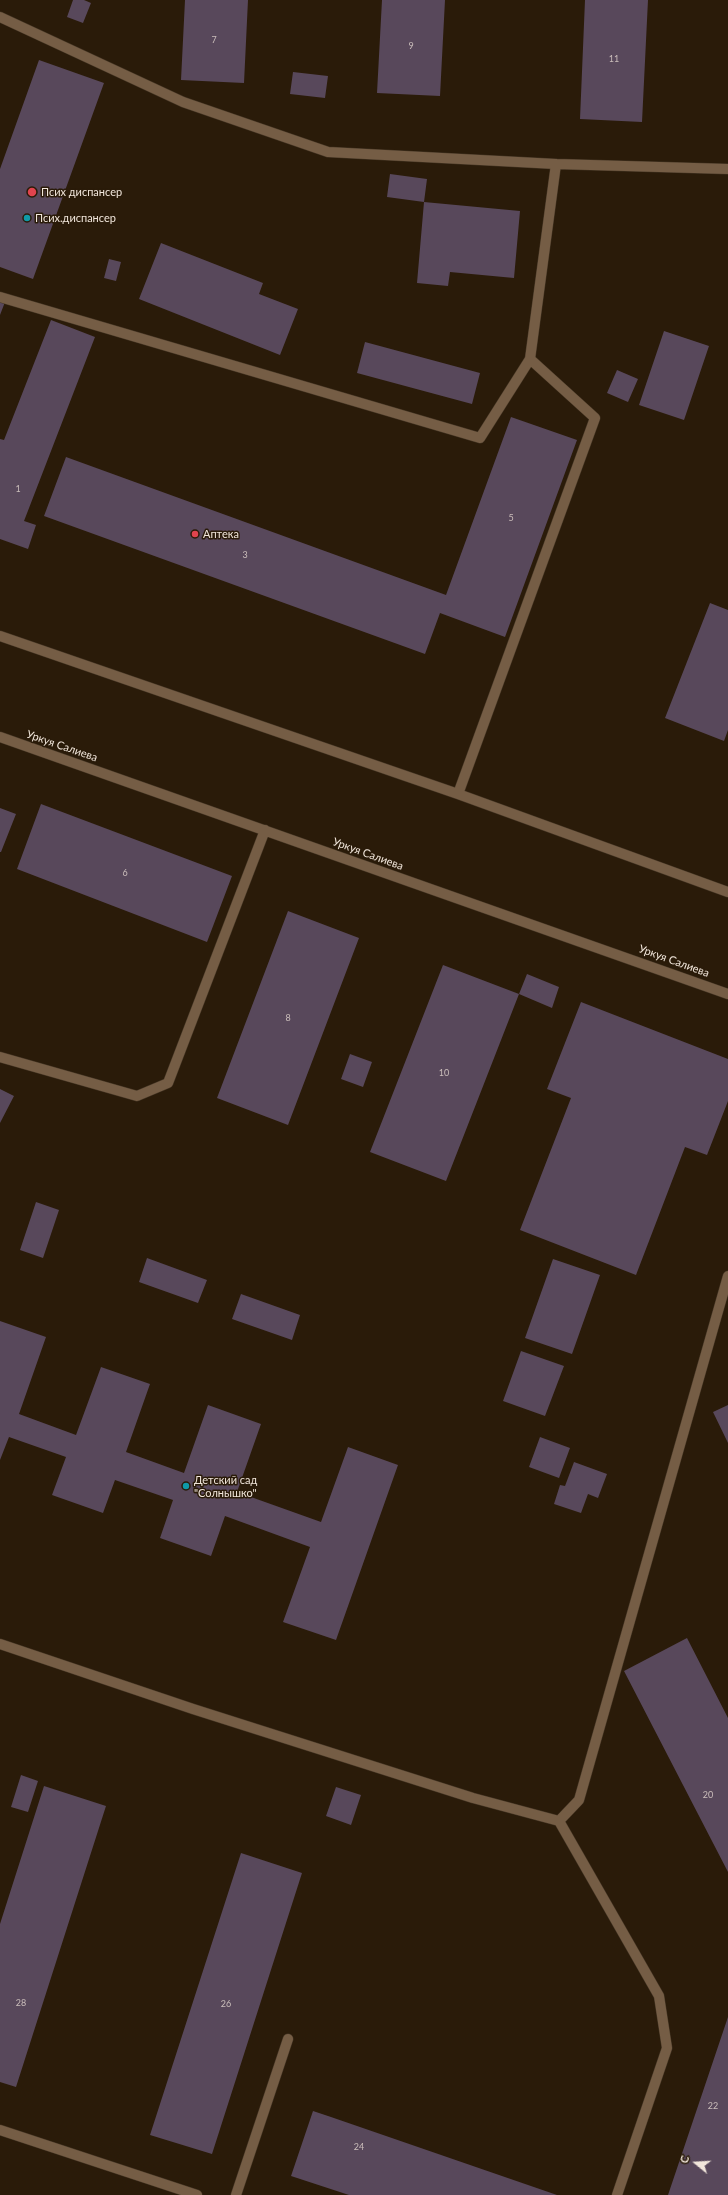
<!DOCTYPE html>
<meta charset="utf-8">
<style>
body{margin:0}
#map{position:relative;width:728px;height:2195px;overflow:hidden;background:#2a1b09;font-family:Lato,sans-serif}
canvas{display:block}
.north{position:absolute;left:676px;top:2143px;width:40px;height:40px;-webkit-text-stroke:3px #2a1b09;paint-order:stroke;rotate:288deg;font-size:11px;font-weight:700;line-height:16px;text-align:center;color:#f1e6db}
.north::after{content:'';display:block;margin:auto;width:14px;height:18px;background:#f1e6db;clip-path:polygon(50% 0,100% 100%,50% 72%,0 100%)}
</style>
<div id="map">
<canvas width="728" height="2195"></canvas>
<div class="north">С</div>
</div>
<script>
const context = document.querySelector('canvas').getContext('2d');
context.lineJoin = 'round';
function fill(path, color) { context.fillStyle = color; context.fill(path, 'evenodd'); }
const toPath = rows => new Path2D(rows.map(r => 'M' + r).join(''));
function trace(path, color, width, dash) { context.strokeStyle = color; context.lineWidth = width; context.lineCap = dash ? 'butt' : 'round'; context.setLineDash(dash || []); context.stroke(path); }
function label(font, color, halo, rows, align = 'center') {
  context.font = font + ' Lato,sans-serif'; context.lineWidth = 3; context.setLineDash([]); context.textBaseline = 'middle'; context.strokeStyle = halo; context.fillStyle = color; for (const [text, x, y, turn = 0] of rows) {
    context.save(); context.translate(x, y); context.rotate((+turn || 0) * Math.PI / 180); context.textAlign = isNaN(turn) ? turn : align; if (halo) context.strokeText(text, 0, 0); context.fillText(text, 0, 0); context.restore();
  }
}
const building = toPath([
 [73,0,84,0,91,3,83,23,67,17],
 [185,0,248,0,244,83,181,80],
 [382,0,445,0,440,96,377,93],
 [585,0,648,0,642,122,580,119],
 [39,60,104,83,33,279,0,267,0,169],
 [293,72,328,76,325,98,290,94],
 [390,174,427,179,424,202,387,197],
 [424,202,520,211,514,278,450,272,448,286,417,283],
 [161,243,263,283,259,294,298,309,280,355,139,299],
 [109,259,121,262,116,281,104,278],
 [0,300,5,302,0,315],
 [51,320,95,337,24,521,36,525,28,549,0,539,0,439,4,440],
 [664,331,709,346,684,420,639,405],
 [365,342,480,373,472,404,357,373],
 [617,370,638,379,628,402,607,393],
 [511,417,577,440,505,637,440,613,425,654,44,516,66,457,446,595],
 [710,603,728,610,728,730,724,741,665,718],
 [41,804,232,876,207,942,17,869],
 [0,808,16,814,1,852,0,852],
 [288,911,359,938,288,1125,217,1098],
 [443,965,519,994,527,974,559,987,552,1008,519,994,446,1181,370,1152],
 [581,1002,728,1059,728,1101,707,1155,685,1147,636,1275,520,1230,571,1098,547,1089],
 [350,1054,372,1062,363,1087,341,1079],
 [0,1089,14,1096,0,1123],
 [36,1202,59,1210,43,1258,20,1250],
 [147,1258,207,1280,198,1303,139,1282],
 [553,1259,600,1275,572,1354,525,1338],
 [241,1294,300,1315,292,1340,232,1319],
 [0,1321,46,1337,19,1414,76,1435,101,1367,150,1384,126,1452,184,1473,208,1405,261,1424,237,1492,321,1522,348,1447,398,1465,336,1640,283,1622,310,1547,225,1516,211,1556,160,1538,173,1500,115,1480,103,1513,52,1495,66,1457,9,1437,0,1460],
 [521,1351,564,1366,545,1416,503,1401],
 [728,1405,728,1443,713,1412],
 [540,1437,570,1448,559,1478,529,1467],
 [574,1462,607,1474,598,1498,588,1494,581,1513,554,1504,560,1485,565,1486],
 [687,1638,728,1718,728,1872,624,1671],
 [21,1775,38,1781,28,1812,11,1807],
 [44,1786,106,1806,16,2087,0,2082,0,1924],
 [336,1787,361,1795,351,1825,326,1816],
 [241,1853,302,1873,212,2154,150,2135],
 [728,2017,728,2195,668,2195],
 [313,2111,331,2117,557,2195,349,2195,291,2176]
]);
const minor = toPath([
 [0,17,183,102,328,152,556,164,728,169],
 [0,297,480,438,530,359],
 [0,636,458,794,728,892],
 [0,737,728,994],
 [458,794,595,418,530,359,556,164],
 [0,1057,137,1096,168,1083,265,830],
 [0,1644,193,1709,473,1798,559,1821,579,1800,728,1276],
 [559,1821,659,1996,667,2048,617,2195],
 [0,2130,197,2195],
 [236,2195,288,2039]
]);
const markers = [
 [32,192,5,"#e0444e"],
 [27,218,4,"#0f9aa8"],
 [195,534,4,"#e0444e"],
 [186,1486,4,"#0f9aa8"]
];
const numberNames = [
 ["7",214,40],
 ["9",411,46],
 ["11",614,59],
 ["1",18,489],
 ["5",511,518],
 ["3",245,555],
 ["6",125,873],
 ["8",288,1018],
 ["10",444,1073],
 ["20",708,1795],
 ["28",21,2003],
 ["26",226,2004],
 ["22",713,2106],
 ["24",359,2147]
];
const poiNames = [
 ["Псих диспансер",41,192],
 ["Псих.диспансер",35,218],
 ["Аптека",203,534],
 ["Детский сад",194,1480],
 ["\"Солнышко\"",194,1493]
];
const streetNames = [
 ["Уркуя Салиева",62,746,19],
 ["Уркуя Салиева",368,854,20],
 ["Уркуя Салиева",674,961,20]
];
fill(building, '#58485b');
trace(minor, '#463726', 11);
trace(minor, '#755d45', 10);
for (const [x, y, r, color] of markers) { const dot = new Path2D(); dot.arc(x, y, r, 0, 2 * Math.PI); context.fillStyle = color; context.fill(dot); trace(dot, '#2a1b09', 1.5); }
label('9px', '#cbbebb', null, numberNames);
label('11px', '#f1e6db', '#2a1b09', poiNames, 'left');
label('11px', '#f1e6db', '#2a1b09', streetNames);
</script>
